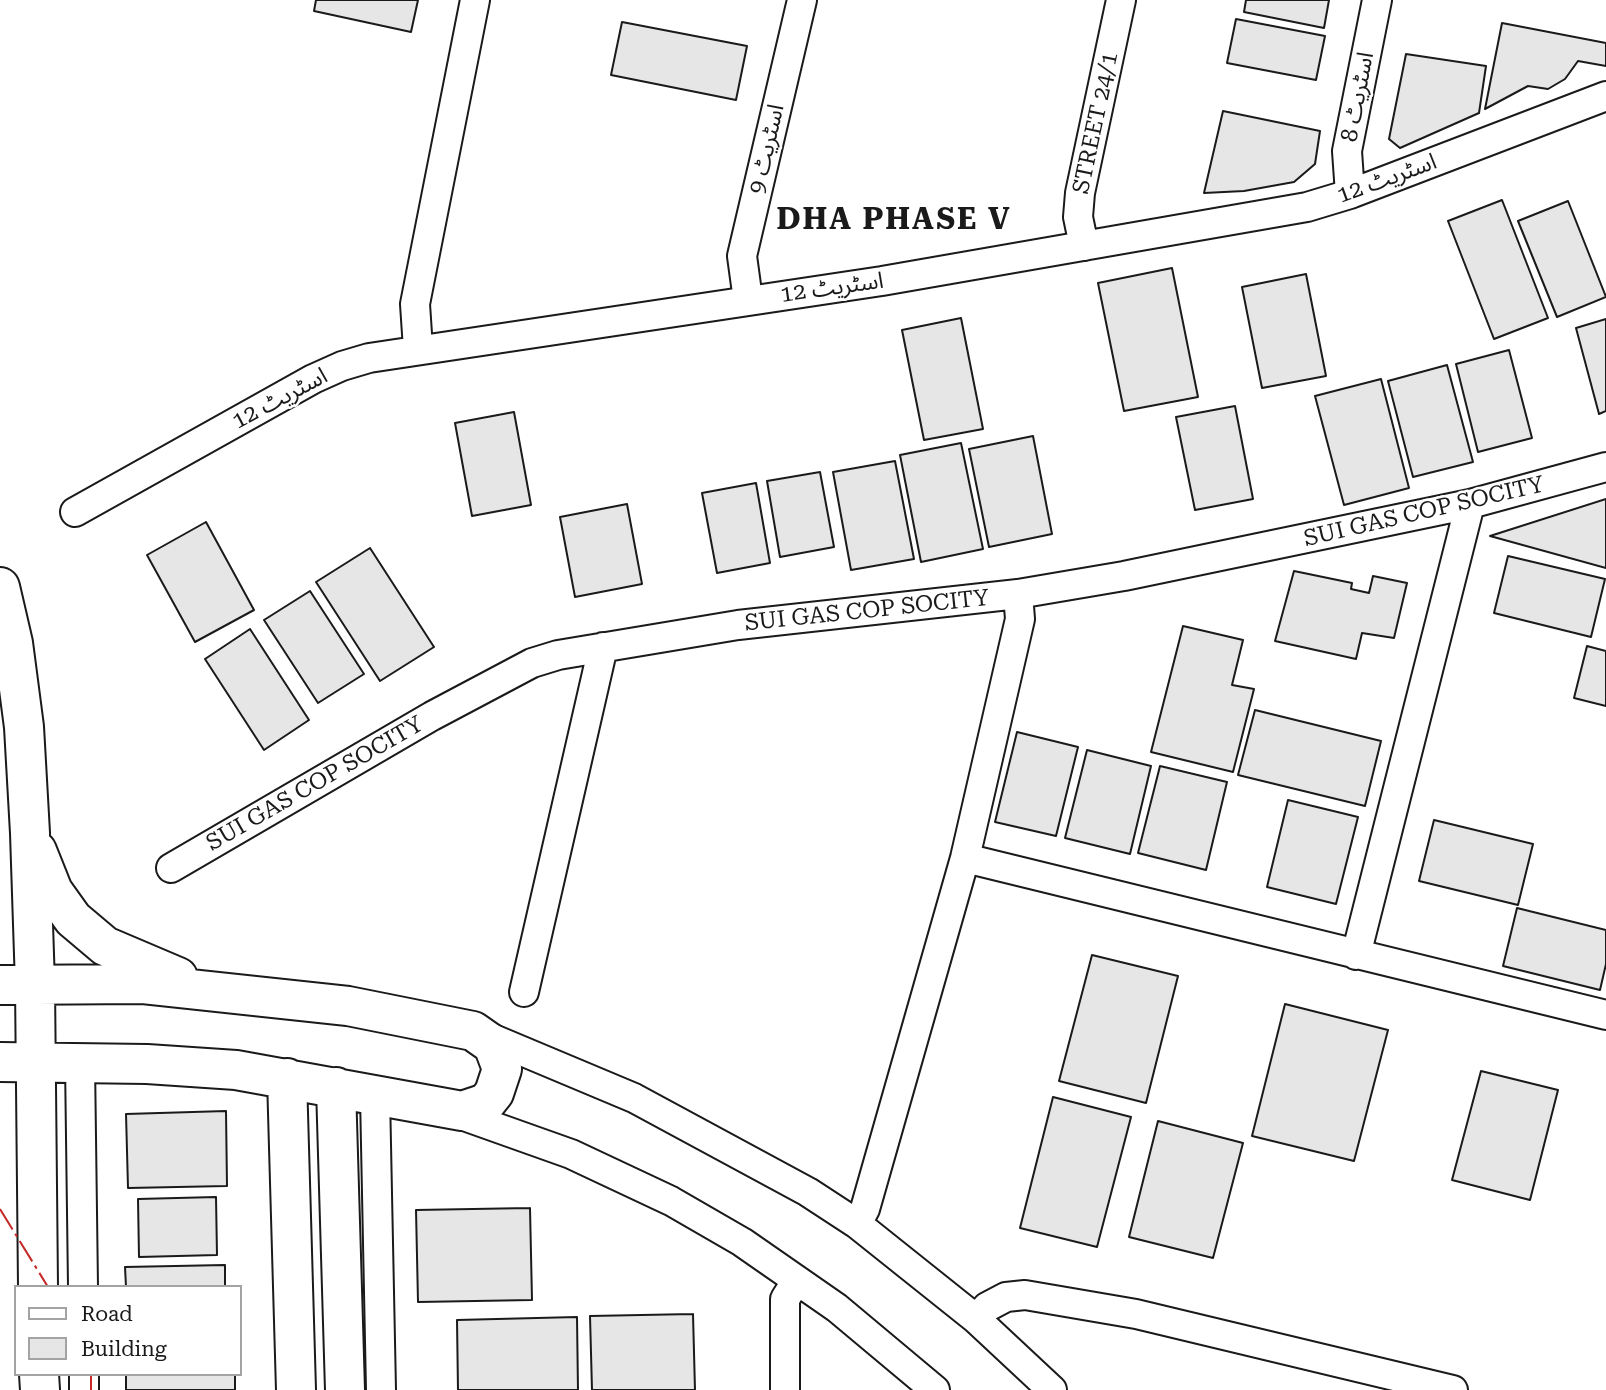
<!DOCTYPE html>
<meta charset="utf-8">
<style>
body{margin:0}
#map{position:relative;width:1606px;height:1390px;overflow:hidden;background:#fff;font-family:"Roboto Serif",serif}
canvas{display:block}
.legend{position:absolute;left:14px;top:1285px;width:228px;height:91px;box-sizing:border-box;background:#fff;border:2px solid #a3a3a3;margin:0;padding:9px 12px;list-style:none;font-size:21px;color:#1a1a1a}
.legend li{display:flex;align-items:center;gap:14px;height:35px}
.legend b{width:35px;border:2px solid #a3a3a3}
</style>
<div id="map">
<canvas width="1606" height="1390"></canvas>
<ul class="legend">
<li><b style="height:9px;background:#fff"></b>Road</li>
<li><b style="height:19px;background:#e6e6e6"></b>Building</li>
</ul>
</div>
<script>
const context = document.querySelector('canvas').getContext('2d');
context.lineJoin = 'round';
function fill(path, color) { context.fillStyle = color; context.fill(path, 'evenodd'); }
const toPath = rows => new Path2D(rows.map(r => 'M' + r).join(''));
function trace(path, color, width, dash) { context.strokeStyle = color; context.lineWidth = width; context.lineCap = dash ? 'butt' : 'round'; context.setLineDash(dash || []); context.stroke(path); }
function label(font, color, halo, rows, align = 'center') {
  context.font = font + ' "Roboto Serif","Noto Sans Arabic",serif'; context.lineWidth = 5; context.setLineDash([]); context.textBaseline = 'middle'; context.strokeStyle = halo; context.fillStyle = color; for (const [text, x, y, turn = 0] of rows) {
    context.save(); context.translate(x, y); context.rotate((+turn || 0) * Math.PI / 180); context.textAlign = isNaN(turn) ? turn : align; if (halo) context.strokeText(text, 0, 0); context.fillText(text, 0, 0); context.restore();
  }
}
const building = toPath([
 [316,0,418,0,411,32,314,11,316,0],
 [1246,0,1329,0,1324,28,1244,12,1246,0],
 [1236,19,1325,36,1316,80,1227,63,1236,19],
 [622,22,747,46,736,100,611,75,622,22],
 [1502,23,1606,43,1606,66,1578,61,1565,79,1548,89,1528,86,1485,109,1502,23],
 [1406,54,1486,66,1479,113,1400,148,1389,139,1406,54],
 [1223,111,1320,131,1315,164,1294,182,1244,191,1204,193,1223,111],
 [1502,200,1548,318,1494,339,1448,221,1502,200],
 [1568,201,1606,297,1557,317,1518,221,1568,201],
 [1172,268,1198,397,1124,411,1098,283,1172,268],
 [1306,274,1326,376,1262,388,1242,287,1306,274],
 [961,318,983,429,924,440,902,330,961,318],
 [1606,319,1606,411,1599,414,1576,328,1606,319],
 [1509,350,1532,438,1478,452,1456,364,1509,350],
 [1447,365,1473,462,1413,477,1388,381,1447,365],
 [1381,379,1409,488,1344,505,1315,396,1381,379],
 [1235,406,1253,499,1195,510,1176,417,1235,406],
 [514,412,531,505,472,516,455,423,514,412],
 [1033,436,1052,534,989,547,969,449,1033,436],
 [961,443,983,549,921,562,900,455,961,443],
 [895,461,914,559,851,570,833,472,895,461],
 [820,472,834,547,780,557,767,481,820,472],
 [756,483,770,563,717,573,702,493,756,483],
 [1606,499,1606,568,1490,536,1606,499],
 [627,504,642,584,575,597,560,517,627,504],
 [206,522,254,610,195,642,147,555,206,522],
 [370,548,434,647,380,681,316,582,370,548],
 [1508,556,1605,579,1591,637,1494,613,1508,556],
 [1294,571,1352,583,1351,589,1369,593,1373,576,1407,583,1394,638,1362,633,1356,659,1275,641,1294,571],
 [310,591,364,674,318,703,264,620,310,591],
 [1183,626,1243,640,1232,685,1254,689,1233,772,1151,752,1183,626],
 [250,629,309,720,264,750,205,659,250,629],
 [1587,646,1606,651,1606,706,1574,698,1587,646],
 [1255,710,1381,741,1365,806,1238,775,1255,710],
 [1017,732,1078,747,1056,836,995,822,1017,732],
 [1087,750,1151,766,1130,854,1065,838,1087,750],
 [1160,766,1227,782,1206,870,1138,853,1160,766],
 [1288,800,1358,817,1336,904,1267,887,1288,800],
 [1434,820,1533,844,1518,905,1419,881,1434,820],
 [1517,908,1606,930,1606,964,1600,990,1503,966,1517,908],
 [1092,955,1178,976,1146,1103,1059,1081,1092,955],
 [1285,1004,1388,1030,1354,1161,1252,1136,1285,1004],
 [1481,1071,1558,1090,1530,1200,1452,1180,1481,1071],
 [1053,1097,1131,1117,1097,1247,1020,1228,1053,1097],
 [226,1111,227,1186,128,1188,126,1114,226,1111],
 [1158,1121,1243,1143,1213,1258,1129,1237,1158,1121],
 [216,1197,217,1255,139,1257,138,1199,216,1197],
 [530,1208,532,1300,418,1302,416,1210,530,1208],
 [225,1265,225,1287,126,1287,125,1267,225,1265],
 [693,1314,695,1390,592,1390,590,1316,693,1314],
 [577,1317,578,1390,458,1390,457,1320,577,1317],
 [126,1374,235,1374,235,1390,126,1390,126,1374]
]);
const minor = toPath([
 [1350,194,1347,151,1377,0],
 [1084,246,1078,217,1080,193,1121,0],
 [748,300,742,256,802,0],
 [418,349,415,304,475,0],
 [75,512,313,379,342,366,369,358,882,281,1307,207,1350,194,1606,96],
 [965,858,1606,1015],
 [171,868,432,716,532,663,558,655,738,625,1018,594,1124,576,1470,504,1606,467],
 [1356,955,1470,504],
 [524,992,603,647],
 [479,1033,634,1098,808,1192,857,1224,976,1319,1052,1390],
 [80,1062,83,1287],
 [375,1095,381,1390],
 [450,1111,571,1154,671,1201,742,1242,837,1308,935,1390],
 [857,1224,865,1209,965,858,1020,619,1018,594],
 [976,1319,987,1307,1006,1297,1025,1295,1136,1314,1453,1390],
 [84,1374,84,1390],
 [785,1390,785,1299,797,1280]
]);
const secondary = toPath([
 [0,587,13,643,24,727,30,833,35,985,38,1287],
 [37,851,53,891,73,919,105,946,178,977],
 [0,985,143,984,348,1006,473,1031,493,1045,502,1069,494,1093,486,1103,462,1111,236,1070,147,1064,0,1062],
 [287,1078,296,1390],
 [336,1087,345,1390],
 [39,1374,40,1390]
]);
const power = toPath([
 [0,1209,48,1287],
 [91,1390,91,1374]
]);
const streetNames = [
 ["اسٹریٹ 8",1358,97,-79],
 ["STREET 24/1",1096,123,-78],
 ["اسٹریٹ 9",767,149,-77],
 ["اسٹریٹ 12",1387,179,-20],
 ["اسٹریٹ 12",832,288,-8],
 ["اسٹریٹ 12",280,399,-28],
 ["SUI GAS COP SOCITY",1424,512,-13],
 ["SUI GAS COP SOCITY",867,611,-6],
 ["SUI GAS COP SOCITY",315,784,-30]
];
const districtNames = [
 ["DHA PHASE V",894,220]
];
fill(building, '#e6e6e6');
trace(building, '#1a1a1a', 2);
trace(minor, '#1a1a1a', 32);
trace(secondary, '#1a1a1a', 42);
trace(minor, '#fff', 28);
trace(secondary, '#fff', 38);
trace(power, '#c62828', 2, [24, 5, 3.5, 5]);
label('23px', '#1a1a1a', '#fff', streetNames);
context.letterSpacing = '2px';
label('bold 30px', '#1a1a1a', '#fff', districtNames);
context.letterSpacing = '0px';
</script>
